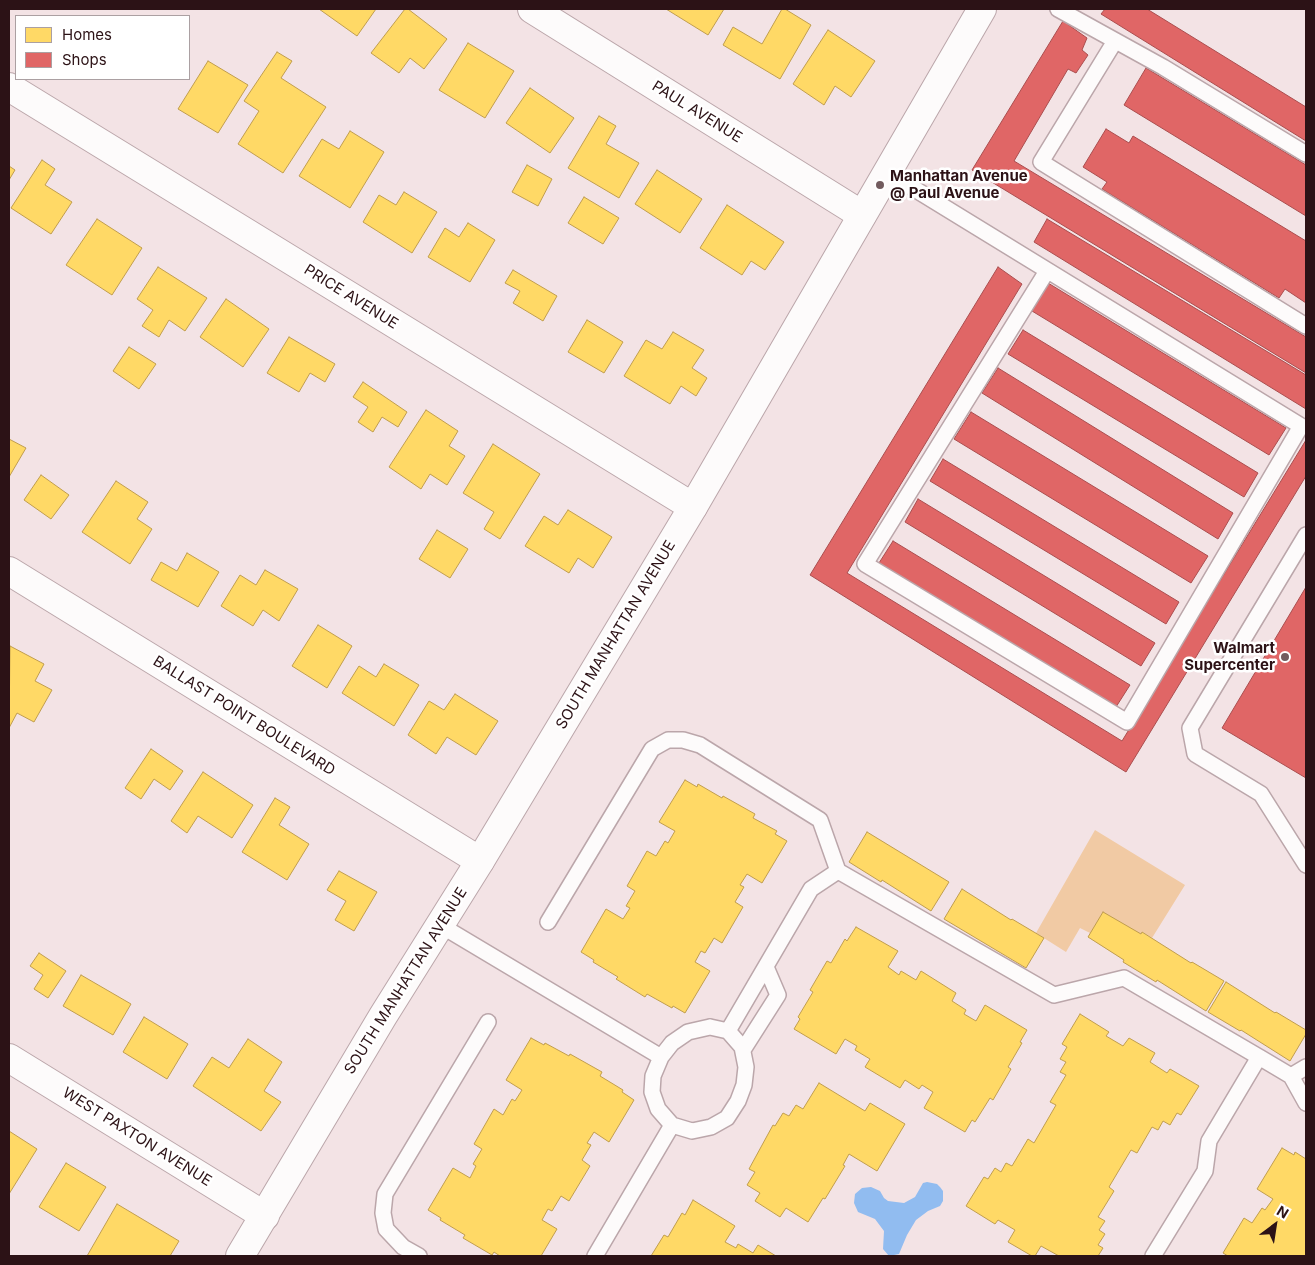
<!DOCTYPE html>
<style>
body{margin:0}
#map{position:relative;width:1315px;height:1265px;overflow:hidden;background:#f3e3e5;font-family:Inter,sans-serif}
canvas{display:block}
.frame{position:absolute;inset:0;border:10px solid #2c1216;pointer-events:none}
.legend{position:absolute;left:15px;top:15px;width:175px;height:65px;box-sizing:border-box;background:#fff;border:1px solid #aba0a2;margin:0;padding:6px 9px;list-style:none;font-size:15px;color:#2c1216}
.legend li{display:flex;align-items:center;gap:10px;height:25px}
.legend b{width:25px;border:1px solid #aba0a2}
.north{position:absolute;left:1250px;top:1200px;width:50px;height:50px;-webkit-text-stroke:4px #fff;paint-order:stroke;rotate:31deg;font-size:14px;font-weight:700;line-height:20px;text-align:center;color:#2c1216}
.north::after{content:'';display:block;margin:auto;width:18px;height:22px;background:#2c1216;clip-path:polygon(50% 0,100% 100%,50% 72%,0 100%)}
</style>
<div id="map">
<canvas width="1315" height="1265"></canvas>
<div class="frame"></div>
<ul class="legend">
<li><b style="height:14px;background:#ffd966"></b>Homes</li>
<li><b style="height:14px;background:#e06666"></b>Shops</li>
</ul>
<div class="north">N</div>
</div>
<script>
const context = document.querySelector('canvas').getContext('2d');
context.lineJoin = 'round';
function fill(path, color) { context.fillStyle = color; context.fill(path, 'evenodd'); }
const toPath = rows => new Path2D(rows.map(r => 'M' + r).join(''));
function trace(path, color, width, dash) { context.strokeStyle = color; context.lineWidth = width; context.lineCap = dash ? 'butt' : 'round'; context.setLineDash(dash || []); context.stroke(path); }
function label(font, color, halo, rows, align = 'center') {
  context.font = font + ' Inter,sans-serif'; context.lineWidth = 5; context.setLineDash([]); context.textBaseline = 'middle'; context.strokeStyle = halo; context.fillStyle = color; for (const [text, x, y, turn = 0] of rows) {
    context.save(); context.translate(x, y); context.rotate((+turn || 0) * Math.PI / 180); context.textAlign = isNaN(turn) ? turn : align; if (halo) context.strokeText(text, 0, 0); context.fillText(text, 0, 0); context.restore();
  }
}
const green = toPath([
 [1095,830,1185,885,1152,938,1142,932,1124,960,1088,937,1090,933,1080,928,1066,952,1036,933]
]);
const water = toPath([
 [927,1182,937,1184,940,1187,943,1191,943,1201,940,1206,928,1211,916,1220,907,1235,899,1254,889,1256,883,1249,884,1231,875,1219,858,1212,854,1203,855,1194,862,1188,871,1187,880,1191,884,1198,888,1201,904,1203,915,1197,923,1183]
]);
const homes = toPath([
 [319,9,376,9,357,36,319,9],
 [405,9,408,9,447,39,424,69,410,58,399,73,371,53,405,9],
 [666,9,724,9,708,35,666,9],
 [782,9,785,9,811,25,780,79,723,45,733,27,762,44,782,9],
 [828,30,875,61,851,97,835,86,824,105,793,84,828,30],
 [468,43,514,71,485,118,439,90,468,43],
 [277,52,292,61,281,78,326,107,283,173,238,144,259,111,244,101,277,52],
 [208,61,248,85,218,133,178,109,208,61],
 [530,88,574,118,550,153,506,123,530,88],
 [599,116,616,126,606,144,639,163,619,198,568,168,599,116],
 [350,131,384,152,350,208,299,176,322,139,339,149,350,131],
 [42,160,55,169,45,185,72,202,51,234,11,208,42,160],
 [527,165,552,179,538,206,512,192,527,165],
 [9,166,15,170,9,180,9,166],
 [657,170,702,199,680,233,635,204,657,170],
 [404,192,437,212,412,253,363,222,379,195,396,205,404,192],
 [584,197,619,218,603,244,568,223,584,197],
 [727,205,784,242,765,270,751,261,742,275,700,248,727,205],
 [97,219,142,248,112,295,66,265,97,219],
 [468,223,495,240,470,282,428,257,445,228,459,237,468,223],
 [158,267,207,298,185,331,169,320,159,337,142,326,153,310,137,299,158,267],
 [513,270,557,296,543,321,513,303,520,291,505,283,513,270],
 [226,299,269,329,243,367,200,337,226,299],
 [587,320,623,342,604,373,568,352,587,320],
 [673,332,704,350,692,368,707,378,696,396,681,386,670,404,624,376,646,340,662,349,673,332],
 [289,337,335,364,325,382,310,373,299,392,267,373,289,337],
 [129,347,156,364,139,389,113,371,129,347],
 [363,382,407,412,398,427,382,417,373,432,358,422,368,407,353,397,363,382],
 [426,410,458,431,449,446,465,456,447,485,430,474,421,489,389,467,426,410],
 [9,439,26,448,9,477,9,439],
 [493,444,540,474,500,539,484,529,494,512,463,493,493,444],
 [41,475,69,495,51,519,24,500,41,475],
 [116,481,148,502,137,519,152,529,130,564,82,532,116,481],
 [568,510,612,537,593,568,578,558,569,573,525,546,544,516,558,525,568,510],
 [437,530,468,549,450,578,419,559,437,530],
 [187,553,219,572,198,607,151,580,161,562,177,571,187,553],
 [265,570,298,589,279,621,263,610,253,626,221,606,240,575,256,585,265,570],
 [318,625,352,646,327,688,292,666,318,625],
 [10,646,44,664,35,681,52,690,34,722,17,713,9,728,10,646],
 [384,664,419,685,394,726,342,693,359,666,376,677,384,664],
 [455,694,498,721,476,755,447,737,436,754,408,735,429,701,444,710,455,694],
 [151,749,183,771,170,790,154,779,141,799,125,788,151,749],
 [203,772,253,805,232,838,198,816,187,833,171,821,203,772],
 [685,780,697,787,698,784,722,798,723,796,755,814,753,818,777,831,775,834,787,841,762,883,747,874,740,885,744,887,735,902,743,907,722,943,714,938,705,953,701,951,695,962,710,971,685,1013,673,1006,672,1008,647,994,645,997,616,979,618,977,593,962,594,960,581,952,606,909,623,919,630,908,626,906,635,891,627,886,647,851,656,856,665,841,668,843,675,831,659,822,685,780],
 [275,798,290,807,279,825,309,844,287,880,242,852,275,798],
 [867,832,949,882,931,911,882,880,881,882,849,862,867,832],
 [339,871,377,892,354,931,335,920,346,901,327,890,339,871],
 [962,889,1011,920,1012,919,1044,938,1026,968,944,919,962,889],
 [1103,912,1141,934,1142,932,1191,963,1192,962,1224,981,1206,1011,1157,980,1156,982,1123,962,1124,960,1088,937,1103,912],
 [856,927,898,951,888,967,899,975,901,971,916,980,921,971,956,993,952,1001,966,1010,964,1014,976,1021,985,1005,1027,1030,1020,1042,1022,1043,1008,1067,1011,1069,993,1100,990,1098,975,1122,972,1120,965,1132,924,1108,933,1092,922,1085,919,1089,905,1080,900,1088,865,1067,870,1059,855,1050,857,1046,845,1039,836,1054,794,1029,800,1019,798,1017,813,992,810,990,827,961,831,963,845,939,847,941,856,927],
 [39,953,66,971,48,998,34,989,43,975,30,966,39,953],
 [81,975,131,1004,113,1035,63,1006,81,975],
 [1226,982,1275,1013,1276,1012,1306,1030,1306,1034,1290,1061,1241,1030,1240,1031,1208,1012,1226,982],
 [1080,1014,1109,1032,1106,1036,1123,1046,1129,1038,1155,1053,1150,1062,1167,1073,1170,1069,1199,1086,1181,1115,1177,1113,1170,1125,1163,1121,1158,1130,1152,1127,1137,1153,1131,1150,1109,1187,1114,1191,1098,1217,1105,1221,1099,1230,1105,1234,1098,1245,1103,1248,1098,1256,1059,1256,1041,1246,1035,1256,1032,1256,1008,1242,1015,1230,998,1220,995,1224,966,1206,984,1177,988,1179,995,1168,1001,1172,1006,1163,1012,1166,1028,1139,1034,1143,1056,1105,1050,1102,1066,1075,1060,1072,1066,1062,1060,1059,1067,1047,1062,1044,1080,1014],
 [144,1017,188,1044,167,1079,123,1052,144,1017],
 [531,1038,544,1045,545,1043,569,1056,570,1054,602,1072,600,1076,623,1090,622,1092,634,1100,609,1142,594,1132,587,1143,591,1145,582,1160,590,1166,569,1201,561,1196,552,1211,548,1209,542,1220,557,1229,541,1256,500,1256,494,1252,492,1255,463,1238,465,1235,440,1220,441,1218,428,1210,453,1168,470,1178,476,1166,473,1164,482,1149,474,1144,494,1109,503,1115,512,1099,515,1101,522,1090,506,1080,531,1038],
 [248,1039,282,1062,264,1091,281,1102,261,1131,193,1086,212,1057,229,1068,248,1039],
 [819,1083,865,1111,870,1103,905,1124,877,1171,849,1154,843,1165,845,1166,825,1199,823,1198,808,1222,786,1208,780,1217,755,1201,760,1193,747,1185,755,1172,749,1169,773,1125,775,1126,783,1113,789,1116,796,1105,803,1109,819,1083],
 [9,1131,37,1149,9,1194,9,1131],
 [1282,1148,1294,1155,1295,1152,1306,1159,1306,1256,1228,1256,1223,1253,1244,1218,1252,1223,1262,1208,1265,1210,1273,1199,1257,1189,1282,1148],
 [66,1163,106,1187,79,1231,39,1207,66,1163],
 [693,1200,735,1226,725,1242,736,1248,738,1244,753,1253,758,1245,776,1256,651,1256,664,1235,668,1237,682,1213,685,1215,693,1200],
 [117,1204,179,1241,170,1256,87,1256,117,1204]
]);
const shops = toPath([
 [1105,9,1147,9,1306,107,1306,141,1101,14,1105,9],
 [1063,21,1087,38,1082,50,1088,55,1076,73,1068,69,1014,161,1306,337,1306,373,972,170,1063,21],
 [1146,68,1306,165,1306,216,1124,105,1146,68],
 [1106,129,1129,143,1133,136,1306,241,1306,303,1285,289,1279,298,1102,189,1107,182,1083,167,1106,129],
 [1047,219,1306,375,1306,409,1034,242,1047,219],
 [998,267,1022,284,847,573,1122,741,1306,440,1306,476,1126,772,810,575,998,267],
 [1048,283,1286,428,1269,455,1032,311,1048,283],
 [1023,330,1258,473,1244,497,1008,354,1023,330],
 [998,368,1233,513,1218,539,982,393,998,368],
 [971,412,1208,556,1191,583,954,439,971,412],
 [943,459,1179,602,1166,624,930,481,943,459],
 [918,499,1155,643,1141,666,905,522,918,499],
 [893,541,1130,685,1116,707,879,563,893,541],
 [1306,587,1306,778,1222,728,1306,587]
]);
const lane = toPath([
 [1058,9,1163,67,1306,154],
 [1115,41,1041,162,1306,326],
 [887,172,1301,426,1127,722,865,564,1047,271],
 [1306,535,1190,728,1195,754,1261,794,1306,865],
 [548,922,652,749,668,740,683,740,700,745,820,820,838,871,1054,995,1124,978,1259,1057],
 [440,925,661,1057],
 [710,1027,728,1031,742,1047,746,1067,744,1085,738,1101,727,1118,711,1127,692,1131,672,1125,658,1109,652,1092,653,1076,661,1057,672,1043,688,1032,710,1027],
 [728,1031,811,889,838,871],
 [743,1050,778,995,766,967],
 [1291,1076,1306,1067],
 [419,1256,403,1247,386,1229,383,1213,385,1194,488,1022],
 [595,1256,672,1125],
 [1153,1256,1205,1171,1209,1141,1259,1057,1291,1076,1306,1103]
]);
const street = toPath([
 [532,9,862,215],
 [9,87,693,507],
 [9,571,480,861],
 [9,1058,265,1216]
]);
const secondary = toPath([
 [240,1256,383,1016,480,861,693,507,982,9]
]);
const markers = [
 [880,185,5,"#725b5e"],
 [1285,657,5,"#725b5e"]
];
const streetNames = [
 ["PAUL AVENUE",697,112,32],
 ["PRICE AVENUE",351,297,32],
 ["SOUTH MANHATTAN AVENUE",616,635,-59],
 ["BALLAST POINT BOULEVARD",244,716,32],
 ["SOUTH MANHATTAN AVENUE",406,981,-58],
 ["WEST PAXTON AVENUE",137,1137,32]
];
const poiNames = [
 ["Manhattan Avenue",890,176],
 ["@ Paul Avenue",890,193],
 ["Walmart",1275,648,"right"],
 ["Supercenter",1275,665,"right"]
];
fill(green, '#f1caa4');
fill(water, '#91bcf0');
fill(homes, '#ffd966');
trace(homes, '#c09d4e', 1);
fill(shops, '#e06666');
trace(shops, '#aa4d4e', 1);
trace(lane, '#bba6aa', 18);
trace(street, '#bba6aa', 30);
trace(secondary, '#bba6aa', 30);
trace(lane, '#fdfbfb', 15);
trace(street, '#fdfbfb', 28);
trace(secondary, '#fdfbfb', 28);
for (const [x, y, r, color] of markers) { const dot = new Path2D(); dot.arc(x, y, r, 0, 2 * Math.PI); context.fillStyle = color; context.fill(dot); trace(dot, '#fff', 2); }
label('15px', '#2c1216', '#fff', streetNames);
label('bold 15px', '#2c1216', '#fff', poiNames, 'left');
</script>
